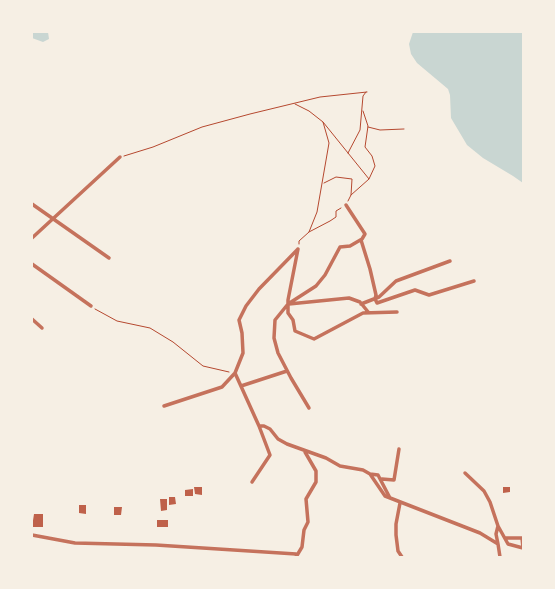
<!DOCTYPE html>
<style>
body{margin:0}
#map{position:relative;width:555px;height:589px;overflow:hidden;background:#f6efe4;font-family:Barlow,sans-serif}
canvas{display:block}
.frame{position:absolute;inset:0;border:33px solid #f6efe4;pointer-events:none}
</style>
<div id="map">
<canvas width="555" height="589"></canvas>
<div class="frame"></div>
</div>
<script>
const context = document.querySelector('canvas').getContext('2d');
context.lineJoin = 'round';
function fill(path, color) { context.fillStyle = color; context.fill(path, 'evenodd'); }
const toPath = rows => new Path2D(rows.map(r => 'M' + r).join(''));
function trace(path, color, width, dash) { context.strokeStyle = color; context.lineWidth = width; context.lineCap = dash ? 'butt' : 'round'; context.setLineDash(dash || []); context.stroke(path); }
const water = toPath([
 [32,32,48,32,49,39,43,42,32,38],
 [413,32,523,32,523,183,513,176,483,158,467,145,451,118,450,95,448,89,417,63,411,54,409,44]
]);
const building = toPath([
 [194,487,202,487,202,495,195,494],
 [503,487,510,487,510,492,503,493],
 [193,489,193,496,185,496,185,490],
 [169,497,175,497,176,504,169,505],
 [160,499,167,499,167,510,161,511],
 [79,505,86,505,86,514,79,513],
 [114,507,122,507,121,515,114,515],
 [34,514,43,514,43,527,32,527],
 [157,520,168,520,168,527,157,527]
]);
const path = toPath([
 [295,104,309,111,323,122,329,143,317,212,309,232,299,241,299,244],
 [363,111,368,126,365,147,372,156,375,166,369,179],
 [323,122,369,179,351,195],
 [368,127,380,130,404,129],
 [348,153,360,130,363,96,366,92],
 [124,156,153,147,202,127,250,114,320,97,367,92],
 [324,183,336,177,352,179,351,195,348,201],
 [309,232,330,221,336,217,336,211,341,208],
 [95,309,117,321,150,328,173,342,203,366,229,372]
]);
const minor = toPath([
 [32,204,109,258],
 [32,238,120,157],
 [361,240,370,269,376,295,375,299,377,303,415,290,429,295,474,281],
 [298,249,288,300,288,313,293,320,295,331,314,339,363,313,397,312],
 [32,264,91,306],
 [289,304,349,298,360,302,369,313],
 [361,304,379,297,396,281,450,261],
 [32,319,42,328],
 [235,373,259,426,264,426,270,429,278,439,287,444,326,458,340,466,363,470,370,474,385,496,480,533,498,544,500,557],
 [241,386,287,371],
 [164,406,222,387,235,373,243,353,242,333,239,320,246,306,259,289,298,249],
 [309,408,291,378,278,353,274,338,275,320,288,304,316,286,325,275,340,247,350,246,362,239,365,234,346,205],
 [465,473,484,491,490,502,498,526,496,534,498,544],
 [370,474,378,475,390,498],
 [382,479,394,480,399,449],
 [252,482,270,455,259,426],
 [400,503,396,524,396,535,398,551,402,557],
 [498,526,508,544,523,548,522,538,506,538],
 [32,535,75,543,156,545,296,554],
 [296,557,302,547,304,530,308,522,306,499,316,482,316,471,305,452]
]);
fill(water, '#c9d6d2');
fill(building, '#bf614a');
trace(path, '#b5482f', 1);
trace(minor, '#c5725c', 3.5);
</script>
